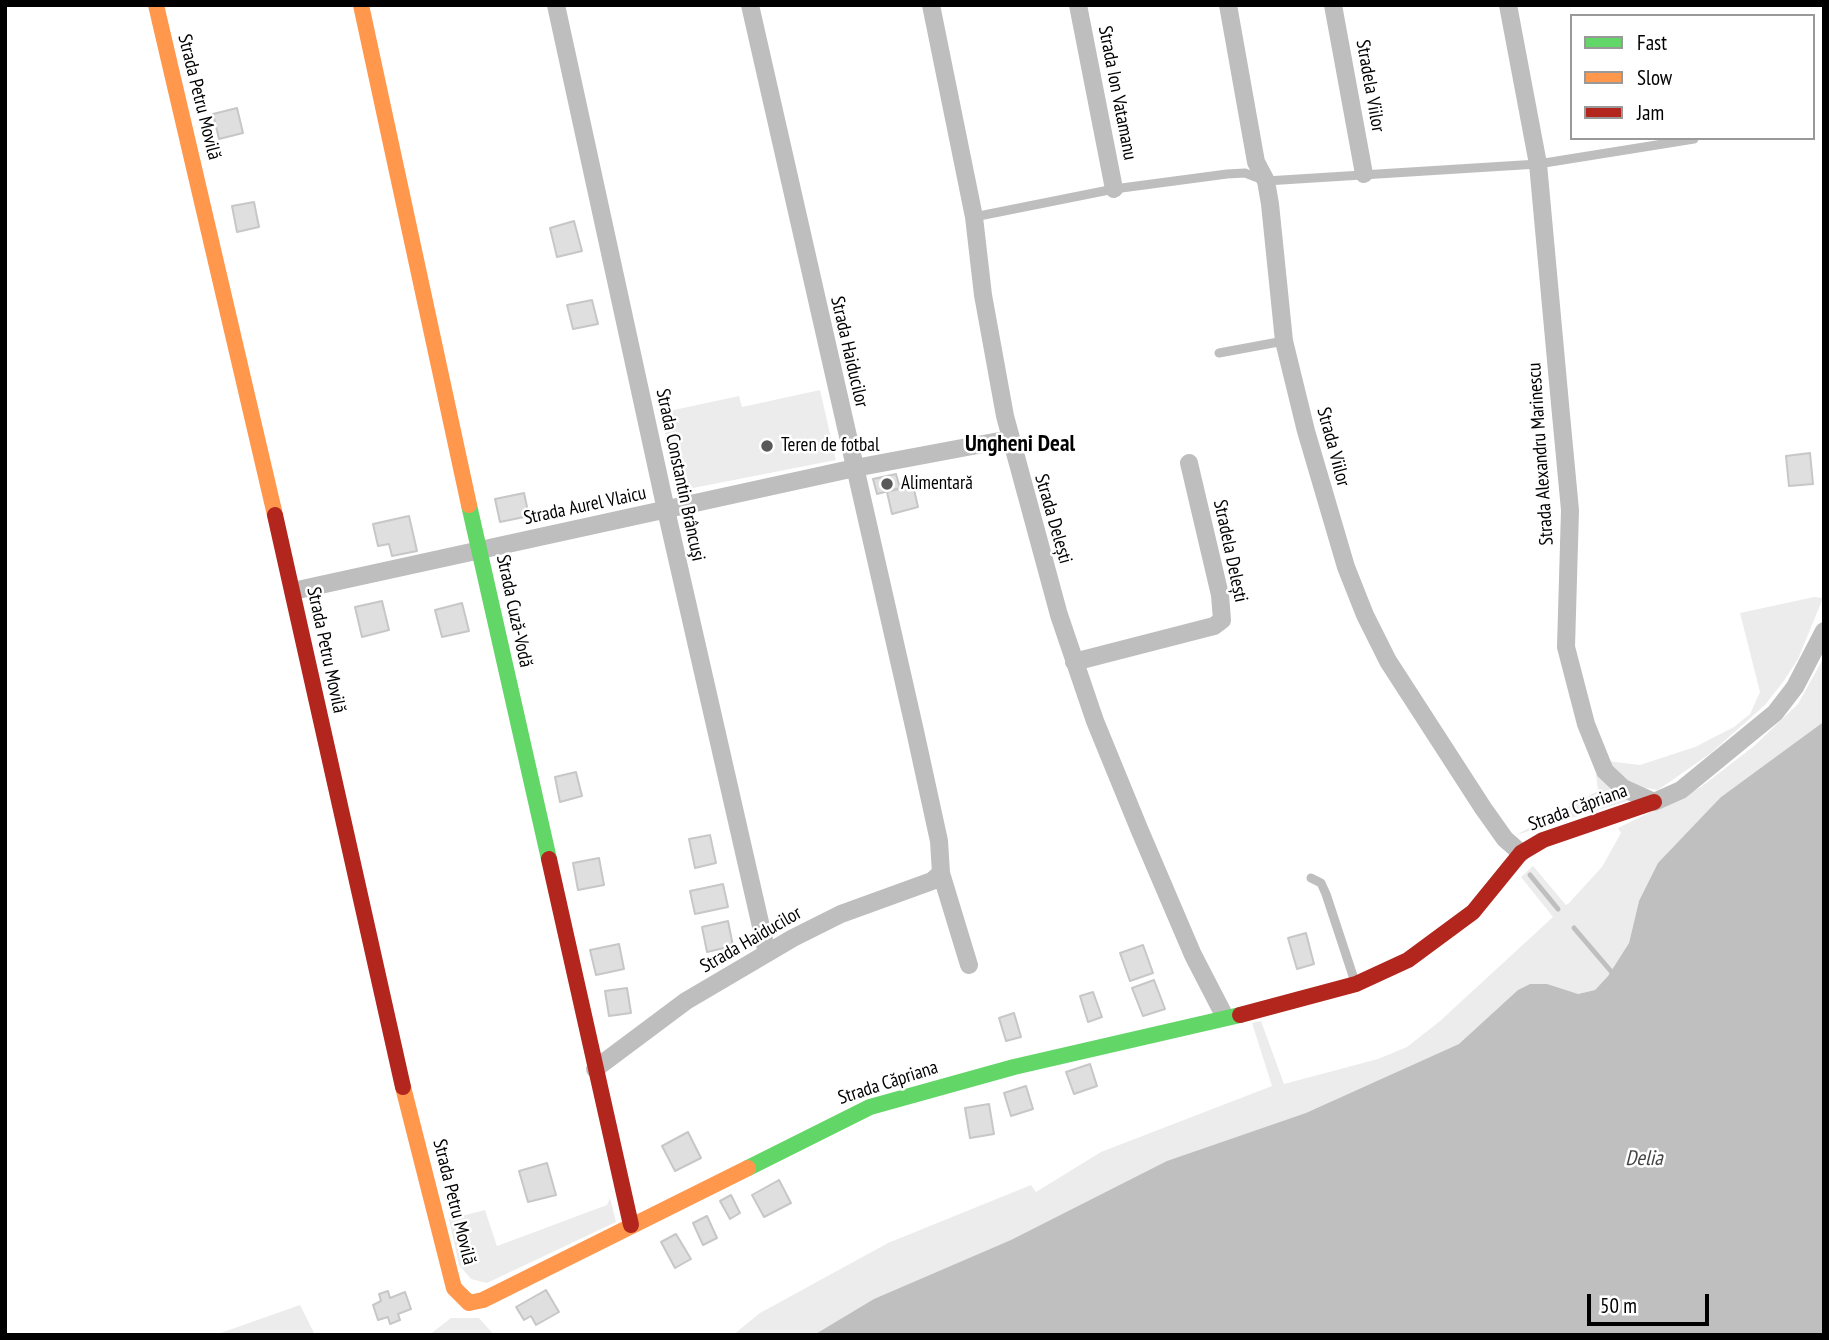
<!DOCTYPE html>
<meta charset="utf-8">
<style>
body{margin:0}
#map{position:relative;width:1829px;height:1340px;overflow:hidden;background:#fff;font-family:"PT Sans Narrow",sans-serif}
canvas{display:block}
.frame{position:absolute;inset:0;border:7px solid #000;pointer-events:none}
.legend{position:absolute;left:1570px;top:14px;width:245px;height:126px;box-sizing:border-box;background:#fff;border:2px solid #999;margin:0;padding:9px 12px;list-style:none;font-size:21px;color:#000}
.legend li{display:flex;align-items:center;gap:14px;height:35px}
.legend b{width:35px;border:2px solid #999}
.scale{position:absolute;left:1587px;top:1294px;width:122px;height:32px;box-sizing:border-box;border:4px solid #000;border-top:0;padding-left:9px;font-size:21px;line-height:24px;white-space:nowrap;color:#000;-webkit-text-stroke:5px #fff;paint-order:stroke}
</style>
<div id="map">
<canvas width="1829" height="1340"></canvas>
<div class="frame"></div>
<ul class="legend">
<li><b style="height:9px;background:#63d668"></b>Fast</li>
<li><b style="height:9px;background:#ff974d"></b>Slow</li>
<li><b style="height:9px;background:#b3261e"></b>Jam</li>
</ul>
<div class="scale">50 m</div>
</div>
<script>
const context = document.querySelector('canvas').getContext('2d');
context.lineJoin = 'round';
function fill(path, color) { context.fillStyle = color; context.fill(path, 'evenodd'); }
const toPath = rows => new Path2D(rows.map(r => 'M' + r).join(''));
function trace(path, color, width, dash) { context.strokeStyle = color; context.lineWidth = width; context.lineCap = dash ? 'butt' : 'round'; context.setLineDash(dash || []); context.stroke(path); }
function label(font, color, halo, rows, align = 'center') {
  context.font = font + ' "PT Sans Narrow",sans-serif'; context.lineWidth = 5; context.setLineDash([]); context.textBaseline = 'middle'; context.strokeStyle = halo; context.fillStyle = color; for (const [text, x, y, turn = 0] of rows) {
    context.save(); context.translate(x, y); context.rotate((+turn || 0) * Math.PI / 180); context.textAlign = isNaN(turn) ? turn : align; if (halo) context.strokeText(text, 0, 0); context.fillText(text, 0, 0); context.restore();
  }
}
const green = toPath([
 [820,390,836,460,693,488,677,479,660,413,739,396,742,407],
 [1814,597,1823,598,1798,659,1783,682,1765,705,1711,753,1658,790,1634,786,1615,774,1607,761,1640,765,1695,747,1734,727,1750,714,1760,692,1740,613],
 [1824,657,1822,723,1721,797,1639,901,1629,943,1608,976,1595,990,1578,994,867,1335,733,1335,760,1313,888,1243,1031,1185,1036,1192,1101,1152,1272,1086,1252,1023,1261,1021,1284,1084,1378,1059,1407,1047,1440,1021,1553,917,1521,877,1533,866,1566,905,1569,903,1602,867,1621,833,1618,828,1701,787,1754,746,1798,704],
 [1596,774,1634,799,1516,835,1598,791],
 [610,1198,616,1222,487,1283,471,1279,459,1265,449,1219,485,1210,497,1246,607,1205],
 [300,1305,315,1335,215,1335],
 [451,1318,479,1318,494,1335,429,1335]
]);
const water = toPath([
 [1824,719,1824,1335,814,1335,874,1299,1011,1240,1167,1161,1306,1113,1459,1044,1518,990,1530,984,1547,984,1578,994,1595,990,1608,976,1629,943,1639,901,1658,863,1721,797,1822,723]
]);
const stream = toPath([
 [1530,875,1558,909],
 [1574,928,1615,976]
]);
const building = toPath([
 [237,108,243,133,219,139,213,114,237,108],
 [254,202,259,227,237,232,232,206,254,202],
 [574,221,582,251,557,257,550,228,574,221],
 [592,300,598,324,573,329,567,305,592,300],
 [1810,453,1813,484,1789,486,1786,456,1810,453],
 [896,474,900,488,877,494,873,479,896,474],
 [913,485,918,507,892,514,887,492,913,485],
 [524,493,529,516,500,522,495,499,524,493],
 [409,516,417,551,392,556,389,544,378,546,373,524,409,516],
 [382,601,389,630,362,637,355,607,382,601],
 [462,603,469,631,442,637,435,610,462,603],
 [576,772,582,796,560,802,555,777,576,772],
 [710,835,716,863,695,868,689,839,710,835],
 [599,858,604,885,578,890,573,863,599,858],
 [723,884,728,907,695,914,690,891,723,884],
 [728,921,733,946,707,952,702,927,728,921],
 [1306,933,1314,964,1297,969,1288,938,1306,933],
 [619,944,624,969,596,975,590,950,619,944],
 [1143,945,1153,973,1130,981,1120,953,1143,945],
 [1154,980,1165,1009,1143,1016,1132,988,1154,980],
 [627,988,631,1013,609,1016,605,991,627,988],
 [1093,992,1102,1017,1088,1022,1080,996,1093,992],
 [1014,1013,1021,1037,1006,1041,999,1018,1014,1013],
 [1090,1064,1097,1086,1074,1094,1066,1072,1090,1064],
 [1026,1086,1033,1109,1011,1116,1004,1093,1026,1086],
 [989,1104,994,1134,970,1138,965,1108,989,1104],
 [688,1132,701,1158,675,1171,662,1146,688,1132],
 [547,1163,556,1195,528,1202,519,1171,547,1163],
 [779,1180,791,1203,764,1217,752,1195,779,1180],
 [731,1195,740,1213,730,1219,720,1201,731,1195],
 [707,1216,717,1238,703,1245,693,1223,707,1216],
 [676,1234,691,1259,675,1268,661,1242,676,1234],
 [546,1290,559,1312,536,1325,531,1316,524,1320,516,1307,546,1290],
 [388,1291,390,1298,405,1292,411,1309,398,1314,400,1320,390,1324,388,1317,378,1320,373,1305,381,1301,379,1294,388,1291]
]);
const lane = toPath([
 [974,217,1114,189,1227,174,1245,173,1266,181,1538,164,1694,139],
 [1219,353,1284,341],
 [1311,878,1321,883,1326,894,1355,982]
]);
const street = toPath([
 [556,5,666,510,767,953],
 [750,5,915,731,939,841,941,873,969,965],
 [931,5,974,217,983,295,1005,416,1059,615,1095,721,1140,831,1193,955,1225,1017],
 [1078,5,1114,189],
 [1228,5,1256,162,1266,181,1270,204,1284,341,1306,431,1346,567,1365,615,1388,661,1483,808,1505,839,1521,853],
 [1333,5,1364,174],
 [1508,5,1538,164,1560,404,1570,510,1566,647,1586,724,1605,771,1623,788,1654,802,1681,790,1775,713,1795,687,1824,631],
 [293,591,855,468,1010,439],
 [1074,662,1214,626,1222,620,1220,595,1189,463],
 [595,1069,686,1001,793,938,841,914,932,881,941,873]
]);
const fast = toPath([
 [469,505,549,859],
 [748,1168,870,1107,1014,1067,1240,1015]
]);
const slow = toPath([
 [156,5,275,515],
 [361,5,469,505],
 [403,1087,454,1288,469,1303,483,1300,748,1168]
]);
const jam = toPath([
 [275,515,403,1087],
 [549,859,631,1225],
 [1240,1015,1356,984,1408,960,1473,912,1521,853,1543,840,1654,802]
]);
const markers = [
 [767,446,7,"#595959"],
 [887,484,7,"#595959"]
];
const streetNames = [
 ["Stradela Viilor",1370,86,80],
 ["Strada Ion Vatamanu",1117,93,79],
 ["Strada Petru Movilă",199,97,76],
 ["Strada Haiducilor",849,352,77],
 ["Strada Viilor",1333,447,75],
 ["Strada Alexandru Marinescu",1541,454,-94],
 ["Strada Constantin Brâncuşi",680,475,78],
 ["Strada Aurel Vlaicu",585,506,-12],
 ["Strada Delești",1053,519,74],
 ["Stradela Delești",1230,551,78],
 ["Strada Cuză-Vodă",514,611,78],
 ["Strada Petru Movilă",326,650,78],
 ["Strada Căpriana",1578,808,-20],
 ["Strada Haiducilor",751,940,-30],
 ["Strada Căpriana",888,1083,-18],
 ["Strada Petru Movilă",454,1202,76]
];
const poiNames = [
 ["Teren de fotbal",781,446],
 ["Alimentară",901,484]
];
const waterNames = [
 ["Delia",1644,1159]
];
const quarterNames = [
 ["Ungheni Deal",1020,444]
];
fill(green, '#ececec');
fill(water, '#bfbfbf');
trace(stream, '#bfbfbf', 5);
fill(building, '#dfdfdf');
trace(building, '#c7c7c7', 2);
trace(lane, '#bebebe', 9);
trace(street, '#bebebe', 18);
trace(fast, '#63d668', 16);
trace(slow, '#ff974d', 16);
trace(jam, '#b3261e', 16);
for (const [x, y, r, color] of markers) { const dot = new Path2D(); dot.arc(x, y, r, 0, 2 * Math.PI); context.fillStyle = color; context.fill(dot); trace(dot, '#fff', 2.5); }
label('19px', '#000', '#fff', streetNames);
label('19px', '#000', '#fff', poiNames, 'left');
label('italic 21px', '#444', '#fff', waterNames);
label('bold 23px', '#000', '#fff', quarterNames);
</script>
